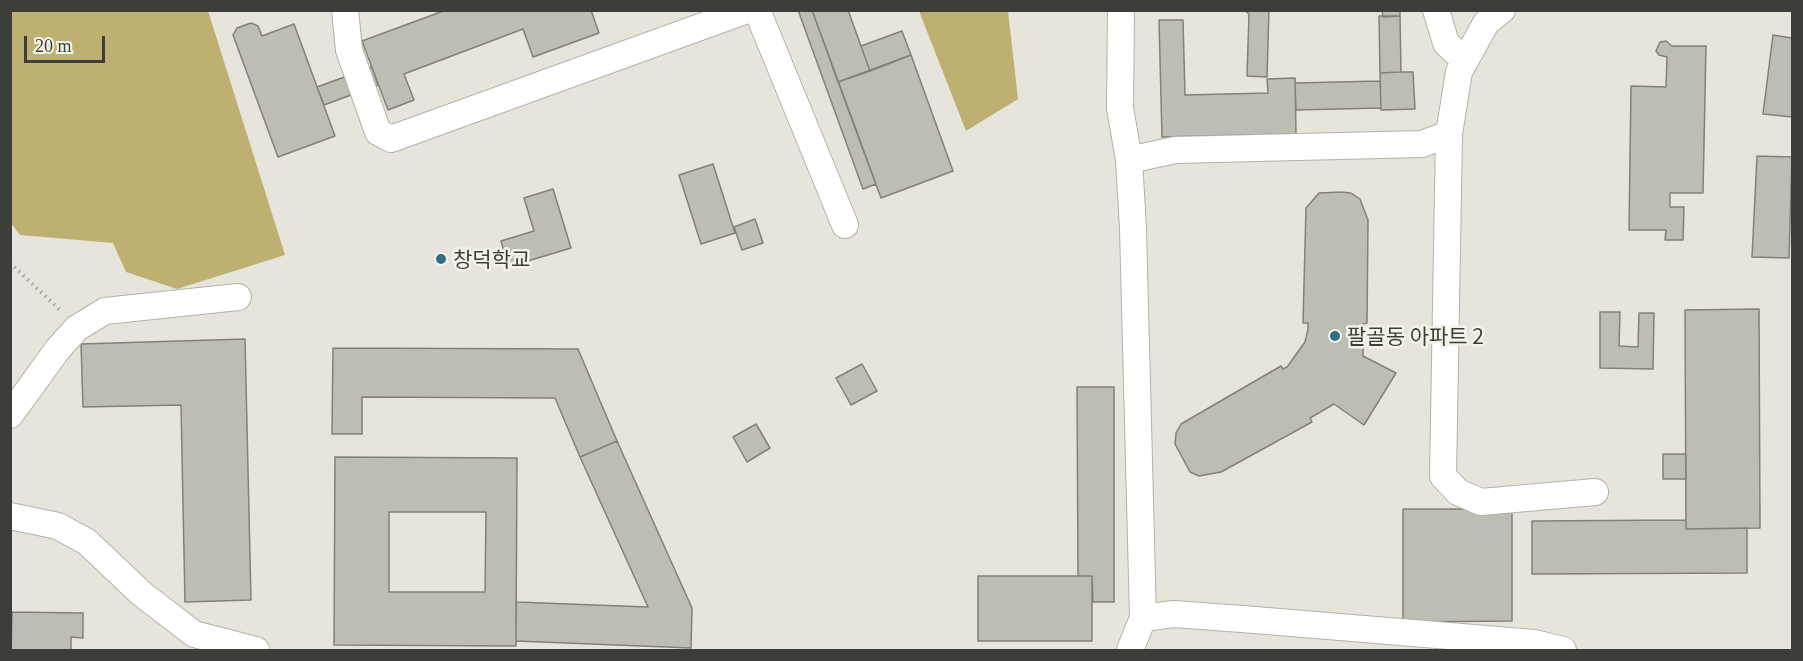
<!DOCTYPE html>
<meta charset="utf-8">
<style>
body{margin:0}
#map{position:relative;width:1803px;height:661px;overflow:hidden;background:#e7e5db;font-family:Georgia,serif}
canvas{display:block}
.frame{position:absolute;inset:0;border:12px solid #3d3d39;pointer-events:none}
.scale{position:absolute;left:24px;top:36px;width:81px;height:27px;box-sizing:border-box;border:3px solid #3d3d39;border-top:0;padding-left:8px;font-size:18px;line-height:21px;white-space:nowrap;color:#3d3d39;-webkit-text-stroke:4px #f4f3e8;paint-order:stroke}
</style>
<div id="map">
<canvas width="1803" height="661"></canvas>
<div class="frame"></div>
<div class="scale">20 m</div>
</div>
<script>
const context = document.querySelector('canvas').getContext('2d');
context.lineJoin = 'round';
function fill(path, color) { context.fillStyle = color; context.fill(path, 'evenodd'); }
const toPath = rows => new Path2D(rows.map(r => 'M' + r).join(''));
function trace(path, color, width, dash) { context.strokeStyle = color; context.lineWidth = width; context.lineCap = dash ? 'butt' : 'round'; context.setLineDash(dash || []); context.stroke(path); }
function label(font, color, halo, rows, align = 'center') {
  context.font = font + ' Georgia,"Noto Sans KR",serif'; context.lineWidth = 5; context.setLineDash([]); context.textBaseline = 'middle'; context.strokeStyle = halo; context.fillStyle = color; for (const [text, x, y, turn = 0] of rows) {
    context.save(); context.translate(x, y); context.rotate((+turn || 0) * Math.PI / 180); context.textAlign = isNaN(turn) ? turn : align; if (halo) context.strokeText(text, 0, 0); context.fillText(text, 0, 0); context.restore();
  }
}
const forest = toPath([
 [11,10,208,11,285,255,177,289,126,272,113,243,20,235,10,222],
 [919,11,1008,11,1018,99,966,131]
]);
const building = toPath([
 [446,10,591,10,599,33,533,57,523,29,404,74,414,100,388,110,362,41,446,10],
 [798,10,812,10,876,184,863,189,798,10],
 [812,10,848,10,870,71,838,82,812,10],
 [1244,10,1269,10,1267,77,1247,76,1249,14,1244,10],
 [1382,10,1400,10,1400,16,1383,17,1382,10],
 [1379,16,1400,16,1401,72,1380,73,1379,16],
 [1159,20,1183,20,1185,95,1268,93,1267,79,1295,78,1296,134,1162,137,1159,20],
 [251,23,258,26,262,36,294,24,335,136,278,157,233,35,237,28,251,23],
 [902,31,911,55,870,71,861,46,902,31],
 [1773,35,1792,38,1792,117,1763,114,1773,35],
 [1666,41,1672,46,1706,46,1703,193,1670,193,1670,207,1684,207,1683,240,1665,240,1666,230,1629,230,1631,86,1666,87,1667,57,1659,55,1656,51,1660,42,1666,41],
 [911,55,953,171,881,198,838,82,911,55],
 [372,67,378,85,324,105,317,87,372,67],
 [1401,72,1413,72,1415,109,1381,110,1380,73,1401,72],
 [1380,81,1381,108,1296,110,1295,83,1380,81],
 [1757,156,1792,157,1789,258,1752,257,1757,156],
 [713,164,735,233,701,244,679,175,713,164],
 [553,189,571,248,508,267,501,241,534,231,524,198,553,189],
 [1341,192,1351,193,1360,199,1368,220,1367,323,1363,324,1363,356,1396,373,1364,425,1334,404,1310,418,1312,422,1221,472,1199,476,1190,472,1175,444,1176,433,1181,424,1281,366,1283,369,1287,367,1305,342,1308,329,1308,323,1303,323,1306,208,1319,193,1341,192],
 [755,219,763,243,742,250,734,227,755,219],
 [1759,309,1760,528,1686,529,1685,310,1759,309],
 [1600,312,1620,312,1619,346,1638,347,1639,313,1654,313,1653,369,1600,368,1600,312],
 [245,339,251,600,185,602,181,405,83,407,81,344,245,339],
 [333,348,578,349,617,441,580,457,555,398,362,397,362,434,332,434,333,348],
 [862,364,877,391,851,405,836,378,862,364],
 [1077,387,1114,387,1114,602,1093,602,1092,576,1078,576,1077,387],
 [756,424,770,448,747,462,733,437,756,424],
 [617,441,692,608,691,648,516,641,516,602,648,607,580,457,617,441],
 [1663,454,1686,454,1686,479,1663,479,1663,454],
 [335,457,517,458,516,646,334,645,335,457],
 [389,512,486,512,485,592,389,592,389,512],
 [1403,509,1512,509,1512,621,1403,622,1403,509],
 [1686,520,1686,529,1747,528,1747,573,1532,574,1532,521,1686,520],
 [978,576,1092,576,1092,641,978,641,978,576],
 [12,612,83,613,83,638,71,637,71,650,11,650,12,612]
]);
const path = toPath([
 [10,263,60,310]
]);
const minor = toPath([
 [345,10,349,50,378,132,391,139,747,10],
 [757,10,845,225],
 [1121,10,1120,108,1129,160,1133,228,1143,618,1130,650],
 [1436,10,1446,43,1465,61],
 [1449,134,1443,476,1458,492,1481,502,1595,492],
 [1129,160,1175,150,1422,144,1449,134,1459,72,1486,23,1502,10],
 [10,415,58,349,77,328,105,311,238,297],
 [10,516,58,526,87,542,142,594,194,634,256,650],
 [1143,618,1174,614,1255,620,1534,643,1563,650]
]);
const markers = [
 [441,259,6,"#316e85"],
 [1335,336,6,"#316e85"]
];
const poiNames = [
 ["창덕학교",453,259],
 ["팔골동 아파트 2",1347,336]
];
fill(forest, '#bdb070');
fill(building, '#bebdb3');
trace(building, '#828177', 1.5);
trace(minor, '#b4b2a8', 28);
trace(path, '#a4a29b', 4, [1.5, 4.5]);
trace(minor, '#fff', 26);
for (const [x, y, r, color] of markers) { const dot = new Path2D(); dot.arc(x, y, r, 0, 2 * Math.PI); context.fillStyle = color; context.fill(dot); trace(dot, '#f4f3e8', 2); }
label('21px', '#3d3d39', '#f4f3e8', poiNames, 'left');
</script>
